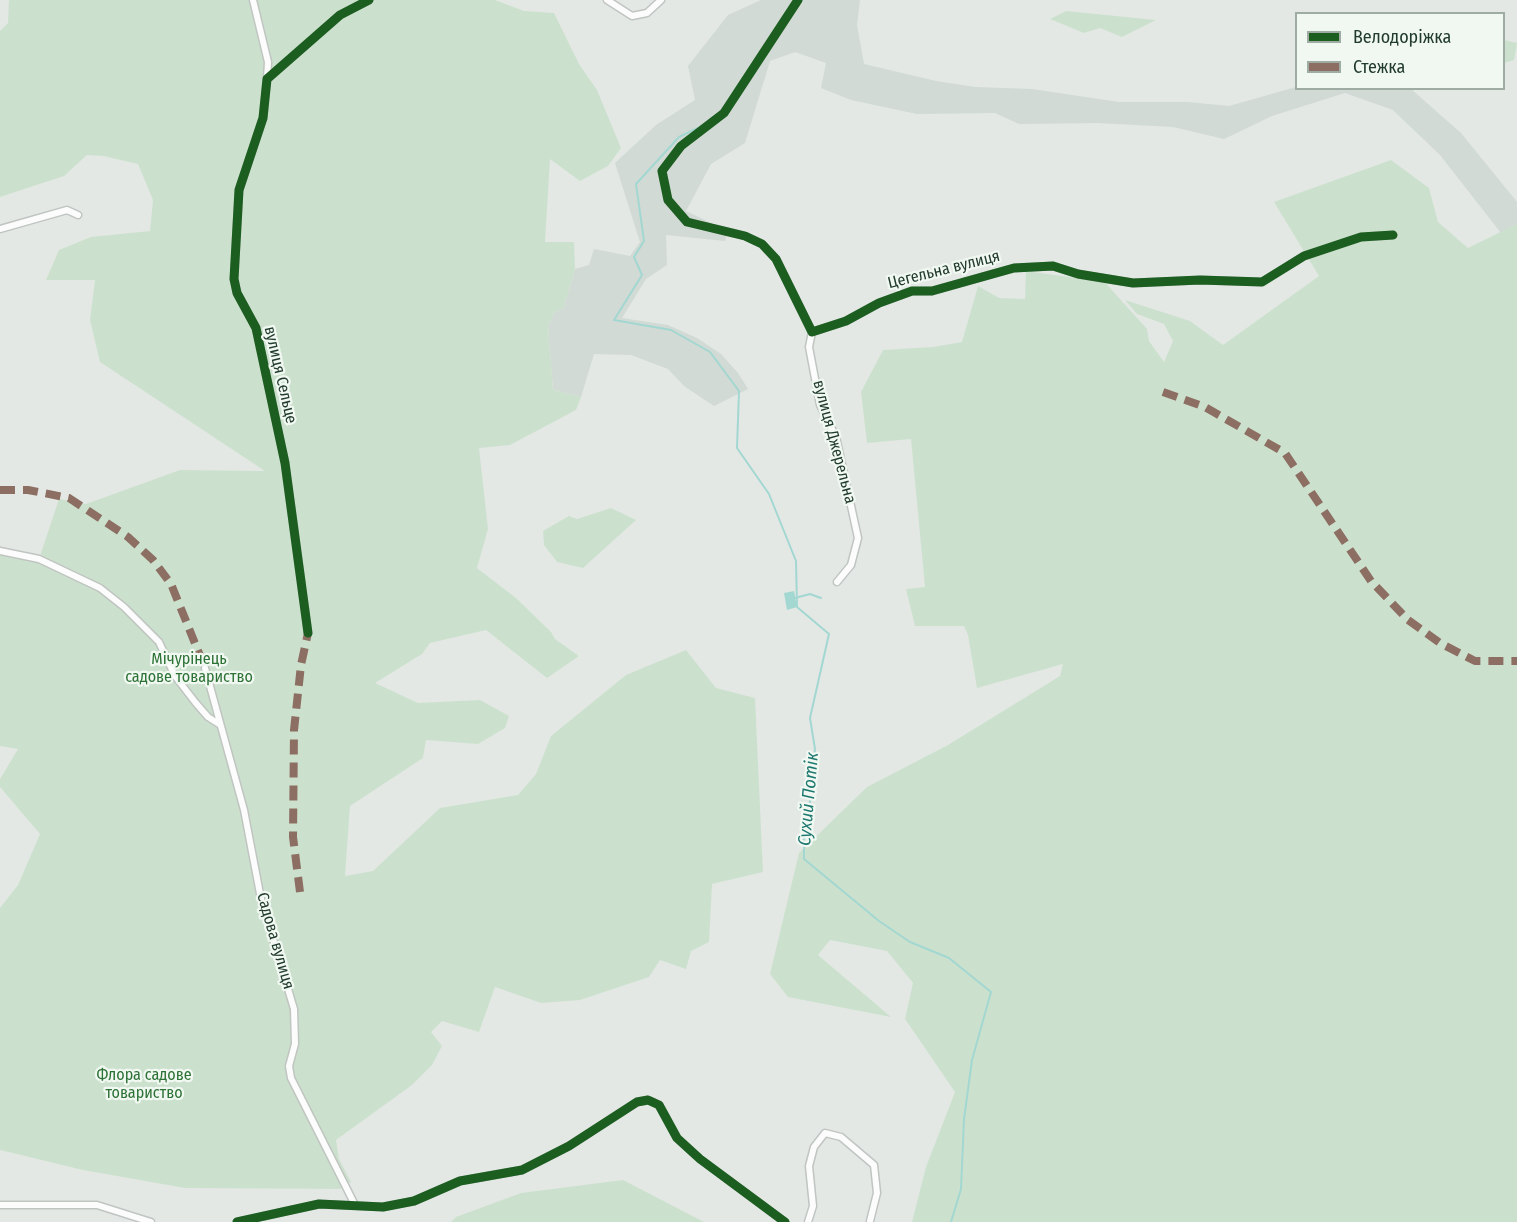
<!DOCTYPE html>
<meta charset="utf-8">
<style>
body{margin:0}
#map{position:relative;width:1517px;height:1222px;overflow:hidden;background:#e3e8e5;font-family:"Fira Sans Condensed",sans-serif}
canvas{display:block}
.legend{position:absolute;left:1295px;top:12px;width:210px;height:78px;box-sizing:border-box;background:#f1f8f2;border:2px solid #9eaca3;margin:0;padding:8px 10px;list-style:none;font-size:18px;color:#213b2d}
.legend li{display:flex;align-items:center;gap:12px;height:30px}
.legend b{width:30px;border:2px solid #9eaca3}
</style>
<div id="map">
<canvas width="1517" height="1222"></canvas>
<ul class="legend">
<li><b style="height:8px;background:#1b5e20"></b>Велодоріжка</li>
<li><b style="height:8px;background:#8d6e63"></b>Стежка</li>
</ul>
</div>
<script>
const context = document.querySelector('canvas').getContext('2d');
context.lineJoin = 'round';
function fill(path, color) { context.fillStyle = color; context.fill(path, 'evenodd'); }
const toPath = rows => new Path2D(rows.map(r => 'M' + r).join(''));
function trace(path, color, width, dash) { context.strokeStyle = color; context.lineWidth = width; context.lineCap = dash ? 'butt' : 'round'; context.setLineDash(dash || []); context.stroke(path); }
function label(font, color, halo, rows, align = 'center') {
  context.font = font + ' "Fira Sans Condensed",sans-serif'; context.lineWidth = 4.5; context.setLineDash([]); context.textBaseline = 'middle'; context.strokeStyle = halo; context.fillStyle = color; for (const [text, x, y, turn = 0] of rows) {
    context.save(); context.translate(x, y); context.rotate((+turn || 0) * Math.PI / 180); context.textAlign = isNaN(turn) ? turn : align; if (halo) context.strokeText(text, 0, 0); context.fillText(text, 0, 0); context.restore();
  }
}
const built = toPath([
 [761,0,860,0,857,25,864,64,936,81,975,87,1032,89,1119,102,1188,102,1229,106,1296,87,1411,89,1461,133,1517,202,1517,224,1501,233,1440,155,1393,110,1345,93,1272,116,1224,139,1173,127,1098,123,1019,124,995,113,917,114,851,100,821,88,826,63,795,52,770,61,745,143,711,164,686,211,728,231,725,241,666,235,667,265,646,279,622,318,668,325,697,338,721,354,738,373,748,389,714,406,684,386,668,369,631,355,594,354,581,397,553,390,548,326,555,312,563,309,575,269,589,265,594,249,630,256,640,242,615,163,656,125,695,100,688,66,728,15]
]);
const green = toPath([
 [9,0,495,0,524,11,554,13,579,64,597,90,621,148,608,166,580,181,550,159,545,242,574,242,575,269,563,309,555,312,548,326,553,390,581,397,576,410,510,445,479,448,488,529,477,568,516,598,551,632,555,639,579,656,547,678,486,630,430,643,422,654,375,683,418,703,480,700,509,716,505,728,478,744,426,740,423,758,350,806,345,876,373,871,440,808,518,795,536,774,551,736,626,675,686,650,716,688,755,698,763,872,712,884,709,942,691,951,686,969,660,960,649,977,580,1000,541,1003,495,987,479,1032,442,1021,431,1032,442,1046,432,1065,412,1085,336,1140,339,1159,351,1182,340,1189,185,1188,83,1170,0,1150,0,908,18,885,40,834,0,787,0,779,18,749,0,746,0,551,39,559,59,499,86,504,180,470,265,471,100,362,90,320,95,280,46,280,59,250,91,237,150,231,153,200,138,164,103,156,87,155,64,176,0,197,0,31,8,23],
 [1066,11,1156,20,1122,37,1100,28,1084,33,1050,19],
 [1504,40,1517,43,1514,60,1504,63],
 [1391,160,1429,188,1438,222,1468,248,1517,224,1517,1222,912,1222,926,1167,955,1092,905,1019,913,983,887,951,830,940,818,955,891,1017,788,997,770,974,799,853,867,787,948,745,1060,676,1063,664,977,688,968,635,964,626,915,626,906,589,925,587,911,439,867,443,861,392,883,350,933,347,962,342,978,286,999,298,1025,299,1026,271,1077,278,1078,274,1101,278,1147,329,1149,341,1164,362,1173,341,1164,324,1137,314,1125,300,1190,321,1223,345,1319,276,1274,202],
 [611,508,636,520,583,568,557,562,544,545,543,531,569,516,577,519],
 [623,1180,704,1222,451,1222,456,1217,521,1193]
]);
const water = toPath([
 [794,591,797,607,787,610,784,593]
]);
const stream = toPath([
 [794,11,802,0],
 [702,126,679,137,636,184,644,241,634,257,642,275,614,320,671,330,710,352,739,391,737,448,769,494,796,561,797,607,829,634,810,718,815,749,811,798,804,824,804,859,879,921,910,942,949,958,991,992,972,1060,964,1119,961,1189,951,1222],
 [795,598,810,594,821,598]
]);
const street = toPath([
 [253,0,268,62,267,79],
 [607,0,632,16,647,13,661,0],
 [798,0,724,113,681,146,662,171,668,200,687,222,745,236,762,244,776,259,812,332],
 [0,229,67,210,78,215],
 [812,332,846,321,879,303,912,291,932,291,1014,268,1053,266,1078,274,1133,283,1200,280,1262,282,1304,256,1361,237,1393,235],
 [812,332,809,347,820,405,836,437,858,538,851,565,837,582],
 [0,551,39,559,100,588,124,607,159,642,175,676,195,702,208,717,219,724],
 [308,633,285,463,256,328,237,293,234,279,239,190,263,118,267,79,340,15,369,0],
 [205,668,244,810,261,899,294,1009,295,1044,289,1066,291,1078,355,1205],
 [0,1205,97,1205,151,1222],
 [237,1222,319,1204,383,1207,414,1201,460,1181,522,1170,569,1146,637,1102,648,1100,659,1105,677,1138,700,1159,785,1222],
 [808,1222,813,1206,809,1166,814,1147,825,1133,841,1137,874,1165,877,1193,870,1221]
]);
const quiet = toPath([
 [1163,392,1205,407,1285,453,1371,581,1408,620,1440,643,1475,661,1517,661],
 [0,490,28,490,69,498,128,537,153,560,171,584,205,668],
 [300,892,293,837,294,730,301,665,308,633]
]);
const cycleway = toPath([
 [798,0,724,113,681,146,662,171,668,200,687,222,745,236,762,244,776,259,812,332,846,321,879,303,912,291,932,291,1014,268,1053,266,1078,274,1133,283,1200,280,1262,282,1304,256,1361,237,1393,235],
 [308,633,285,463,256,328,237,293,234,279,239,190,263,118,267,79,340,15,369,0],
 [237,1222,319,1204,383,1207,414,1201,460,1181,522,1170,569,1146,637,1102,648,1100,659,1105,677,1138,700,1159,785,1222]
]);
const streetNames = [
 ["Цегельна вулиця",944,270,-14],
 ["вулиця Сельце",280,375,77],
 ["вулиця Джерельна",834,442,75],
 ["Садова вулиця",275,941,74]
];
const parkNames = [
 ["Мічурінець",189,660],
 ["садове товариство",189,678],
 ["Флора садове",144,1076],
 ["товариство",144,1094]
];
const waterNames = [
 ["Сухий Потік",809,799,-85]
];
fill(built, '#d1dad4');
fill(green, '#cce1cd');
fill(water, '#a3d7d1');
trace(stream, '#a3d7d1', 2);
trace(street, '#c0c5c2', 9);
trace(street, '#fbfcfb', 6);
trace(quiet, '#8d6e63', 8, [15, 8]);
trace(cycleway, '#1b5e20', 9);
label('16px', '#213b2d', '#f1f8f2', streetNames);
label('16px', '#2c7235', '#f1f8f2', parkNames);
label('italic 18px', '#1c776e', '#f1f8f2', waterNames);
</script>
